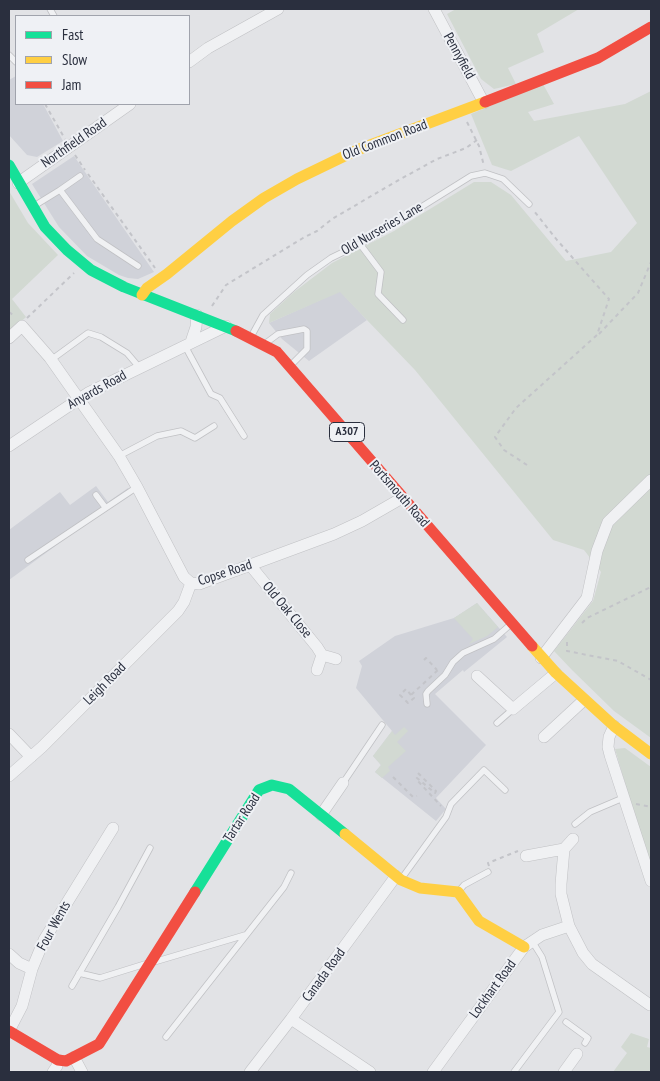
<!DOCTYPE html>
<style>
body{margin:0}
#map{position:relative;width:660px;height:1081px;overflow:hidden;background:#e2e3e6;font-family:"PT Sans Narrow",sans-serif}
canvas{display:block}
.frame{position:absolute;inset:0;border:10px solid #2a2f3e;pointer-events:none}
.legend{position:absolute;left:15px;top:15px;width:175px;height:90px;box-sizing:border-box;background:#eff1f5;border:1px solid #a0a3ac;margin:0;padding:6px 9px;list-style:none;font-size:15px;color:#2a2f3e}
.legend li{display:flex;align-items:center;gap:10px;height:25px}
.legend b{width:25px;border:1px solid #a0a3ac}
</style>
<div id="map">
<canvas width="660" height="1081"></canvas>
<div class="frame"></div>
<ul class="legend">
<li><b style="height:6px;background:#16e098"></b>Fast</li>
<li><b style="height:6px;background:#ffcf43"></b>Slow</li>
<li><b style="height:6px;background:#f24e42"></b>Jam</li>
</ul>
</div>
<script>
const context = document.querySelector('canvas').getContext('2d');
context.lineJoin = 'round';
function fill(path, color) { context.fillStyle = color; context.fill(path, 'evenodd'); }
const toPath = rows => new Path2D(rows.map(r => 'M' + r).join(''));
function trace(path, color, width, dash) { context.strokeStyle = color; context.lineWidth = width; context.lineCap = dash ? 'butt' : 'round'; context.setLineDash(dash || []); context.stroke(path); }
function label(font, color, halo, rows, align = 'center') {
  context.font = font + ' "PT Sans Narrow",sans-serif'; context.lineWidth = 4; context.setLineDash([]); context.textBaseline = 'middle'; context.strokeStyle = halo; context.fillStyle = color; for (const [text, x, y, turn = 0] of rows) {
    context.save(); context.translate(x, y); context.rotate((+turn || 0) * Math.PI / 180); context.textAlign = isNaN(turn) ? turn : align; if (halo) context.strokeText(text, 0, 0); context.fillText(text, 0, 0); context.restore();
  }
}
const built = toPath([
 [16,76,16,104,43,104,63,141,37,157,27,155,9,135,9,80],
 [74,156,122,226,154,272,138,279,128,278,119,275,87,256,59,227,32,184],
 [340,291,367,320,309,361,282,339,269,323],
 [96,486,108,502,128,488,131,495,69,536,9,580,9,530,60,492,70,505],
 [477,603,507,637,464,672,463,670,435,694,486,745,436,798,446,809,436,821,375,772,381,765,373,756,392,731,356,688,362,666,359,661,395,636,454,618]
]);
const green = toPath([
 [456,9,579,9,537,34,544,52,508,68,516,84,494,89,481,79,447,14],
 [543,84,554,104,528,112,534,121,625,104,651,91,651,738,614,711,572,670,554,651,593,601,601,572,584,550,553,540,415,370,340,292,269,323,270,314,294,292,332,263,394,231,474,182,491,182,511,195,566,261,611,252,637,223,579,136,511,171,492,165,471,114],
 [9,191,28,223,58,255,12,299,26,317,9,333],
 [477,603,498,627,487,636,469,644,473,639,454,618],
 [404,727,408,731,397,742,406,751,388,767,390,771,382,778,375,772,381,765,373,756,392,731,395,735],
 [625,748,651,767,651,872,615,749],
 [631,1033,649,1039,647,1047,651,1048,651,1072,613,1072,627,1053,621,1047]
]);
const path = toPath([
 [45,104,65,139],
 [467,122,479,146,484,166],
 [75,155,85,170],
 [88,174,155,268],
 [212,306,226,285,303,238,317,231,332,219,397,181,437,159,466,148,477,140],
 [9,312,13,315],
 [27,318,74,273],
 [599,334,638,293,651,262],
 [527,465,504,450,495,437,516,408,597,335,609,299,557,240,534,211],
 [582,623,587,618,651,587],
 [567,642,567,651,618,661,651,680],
 [424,660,426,658,437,670],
 [411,695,406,689,400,695,408,703,414,698,411,695,438,670],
 [418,773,436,791,435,793,417,778,416,779,441,806],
 [393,777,413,797,417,796],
 [636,804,651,807],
 [489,866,488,863,518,851]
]);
const lane = toPath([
 [50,9,54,16],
 [9,55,16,62],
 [60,190,80,176],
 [34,206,60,190,97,239,138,266],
 [360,244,381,272,378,294,403,320],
 [252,335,263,315,307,275,331,258,370,239,471,176,485,173,503,179,529,204],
 [266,343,278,334,304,329,307,331,307,349,291,365],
 [185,346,211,394,220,398,244,436],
 [51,360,88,333,101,337,127,353,139,367],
 [119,456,157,436,181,431,195,438,214,426],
 [96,495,105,507],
 [28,560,137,487],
 [427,704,426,694,428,691,445,675,453,662,463,653,494,639,511,624],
 [497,723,513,709],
 [343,783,382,725],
 [575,824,590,812,623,798],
 [402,878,446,817,451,804,484,770,505,790],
 [458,892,464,885,488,872],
 [154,962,245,935],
 [79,973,100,978,145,964],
 [72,986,118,907,150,848],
 [566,1022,588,1038,585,1043],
 [166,1037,284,887,291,873],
 [514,1072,559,1012,542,957,532,941]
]);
const street = toPath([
 [434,9,484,103],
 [189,62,208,48,278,9],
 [18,183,130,104],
 [9,338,22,326,50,358,119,456,137,487,184,577,191,583,199,584,334,534,362,521,402,498],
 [191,342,196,327,197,315],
 [9,446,88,393,226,326],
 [250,565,317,647,322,655,336,659],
 [541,658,587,598,597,551,608,522,651,480],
 [317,670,322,655],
 [477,676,513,709,556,673],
 [614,726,609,737,608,747,610,755,651,881],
 [9,734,31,757],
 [544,737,584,700],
 [9,776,42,747,178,611,184,602,191,583],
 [321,815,343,783],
 [573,839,564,849,561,884,561,894,569,926,583,953,592,964,650,1005],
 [526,856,564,849],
 [9,954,19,963,32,969],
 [291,1019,370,1072],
 [9,1031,22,1006,32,969,44,940,113,828],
 [74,1057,82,1072],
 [53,1072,57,1066,58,1060],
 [250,1072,291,1019,396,876],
 [433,1072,524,947,542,935,569,926],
 [564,1072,577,1054]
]);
const fast = toPath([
 [9,165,45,227,67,250,91,270,124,287,236,331],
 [195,892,259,790,272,785,289,789,345,834]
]);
const slow = toPath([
 [142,295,147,288,167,274,232,221,264,198,297,179,357,150,485,102],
 [532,646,556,673,614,726,651,754],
 [345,834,401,880,420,888,458,892,479,921,524,947]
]);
const jam = toPath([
 [485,102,598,58,651,27],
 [236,331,277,352,532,646],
 [9,1031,58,1060,66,1061,99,1044,195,892]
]);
const shields = [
 [347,432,35]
];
const shieldNames = [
 ["A307",347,432]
];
const streetNames = [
 ["Pennyfield",459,56,61],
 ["Old Common Road",385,140,-21],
 ["Northfield Road",74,143,-35],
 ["Old Nurseries Lane",382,229,-30],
 ["Anyards Road",97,390,-29],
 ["Portsmouth Road",399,494,49],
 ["Copse Road",225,573,-18],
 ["Old Oak Close",287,610,50],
 ["Leigh Road",105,684,-45],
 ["Tartar Road",242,818,-57],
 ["Four Wents",54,926,-61],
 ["Canada Road",324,975,-54],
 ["Lockhart Road",493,989,-54]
];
fill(built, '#d0d2d9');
fill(green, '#d2d9d2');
trace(lane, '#c0c1c4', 7);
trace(street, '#c0c1c4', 12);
trace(path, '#c3c4c9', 2, [4, 4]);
trace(lane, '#f0f1f3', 5.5);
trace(street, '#f0f1f3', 11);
trace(fast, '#16e098', 11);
trace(slow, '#ffcf43', 11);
trace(jam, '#f24e42', 11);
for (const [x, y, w] of shields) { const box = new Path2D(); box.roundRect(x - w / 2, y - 9.5, w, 19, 4); context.fillStyle = '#eff1f5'; context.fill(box); trace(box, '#2a2f3e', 1); }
label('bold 12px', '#2a2f3e', null, shieldNames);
label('14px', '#2a2f3e', '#eff1f5', streetNames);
</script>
